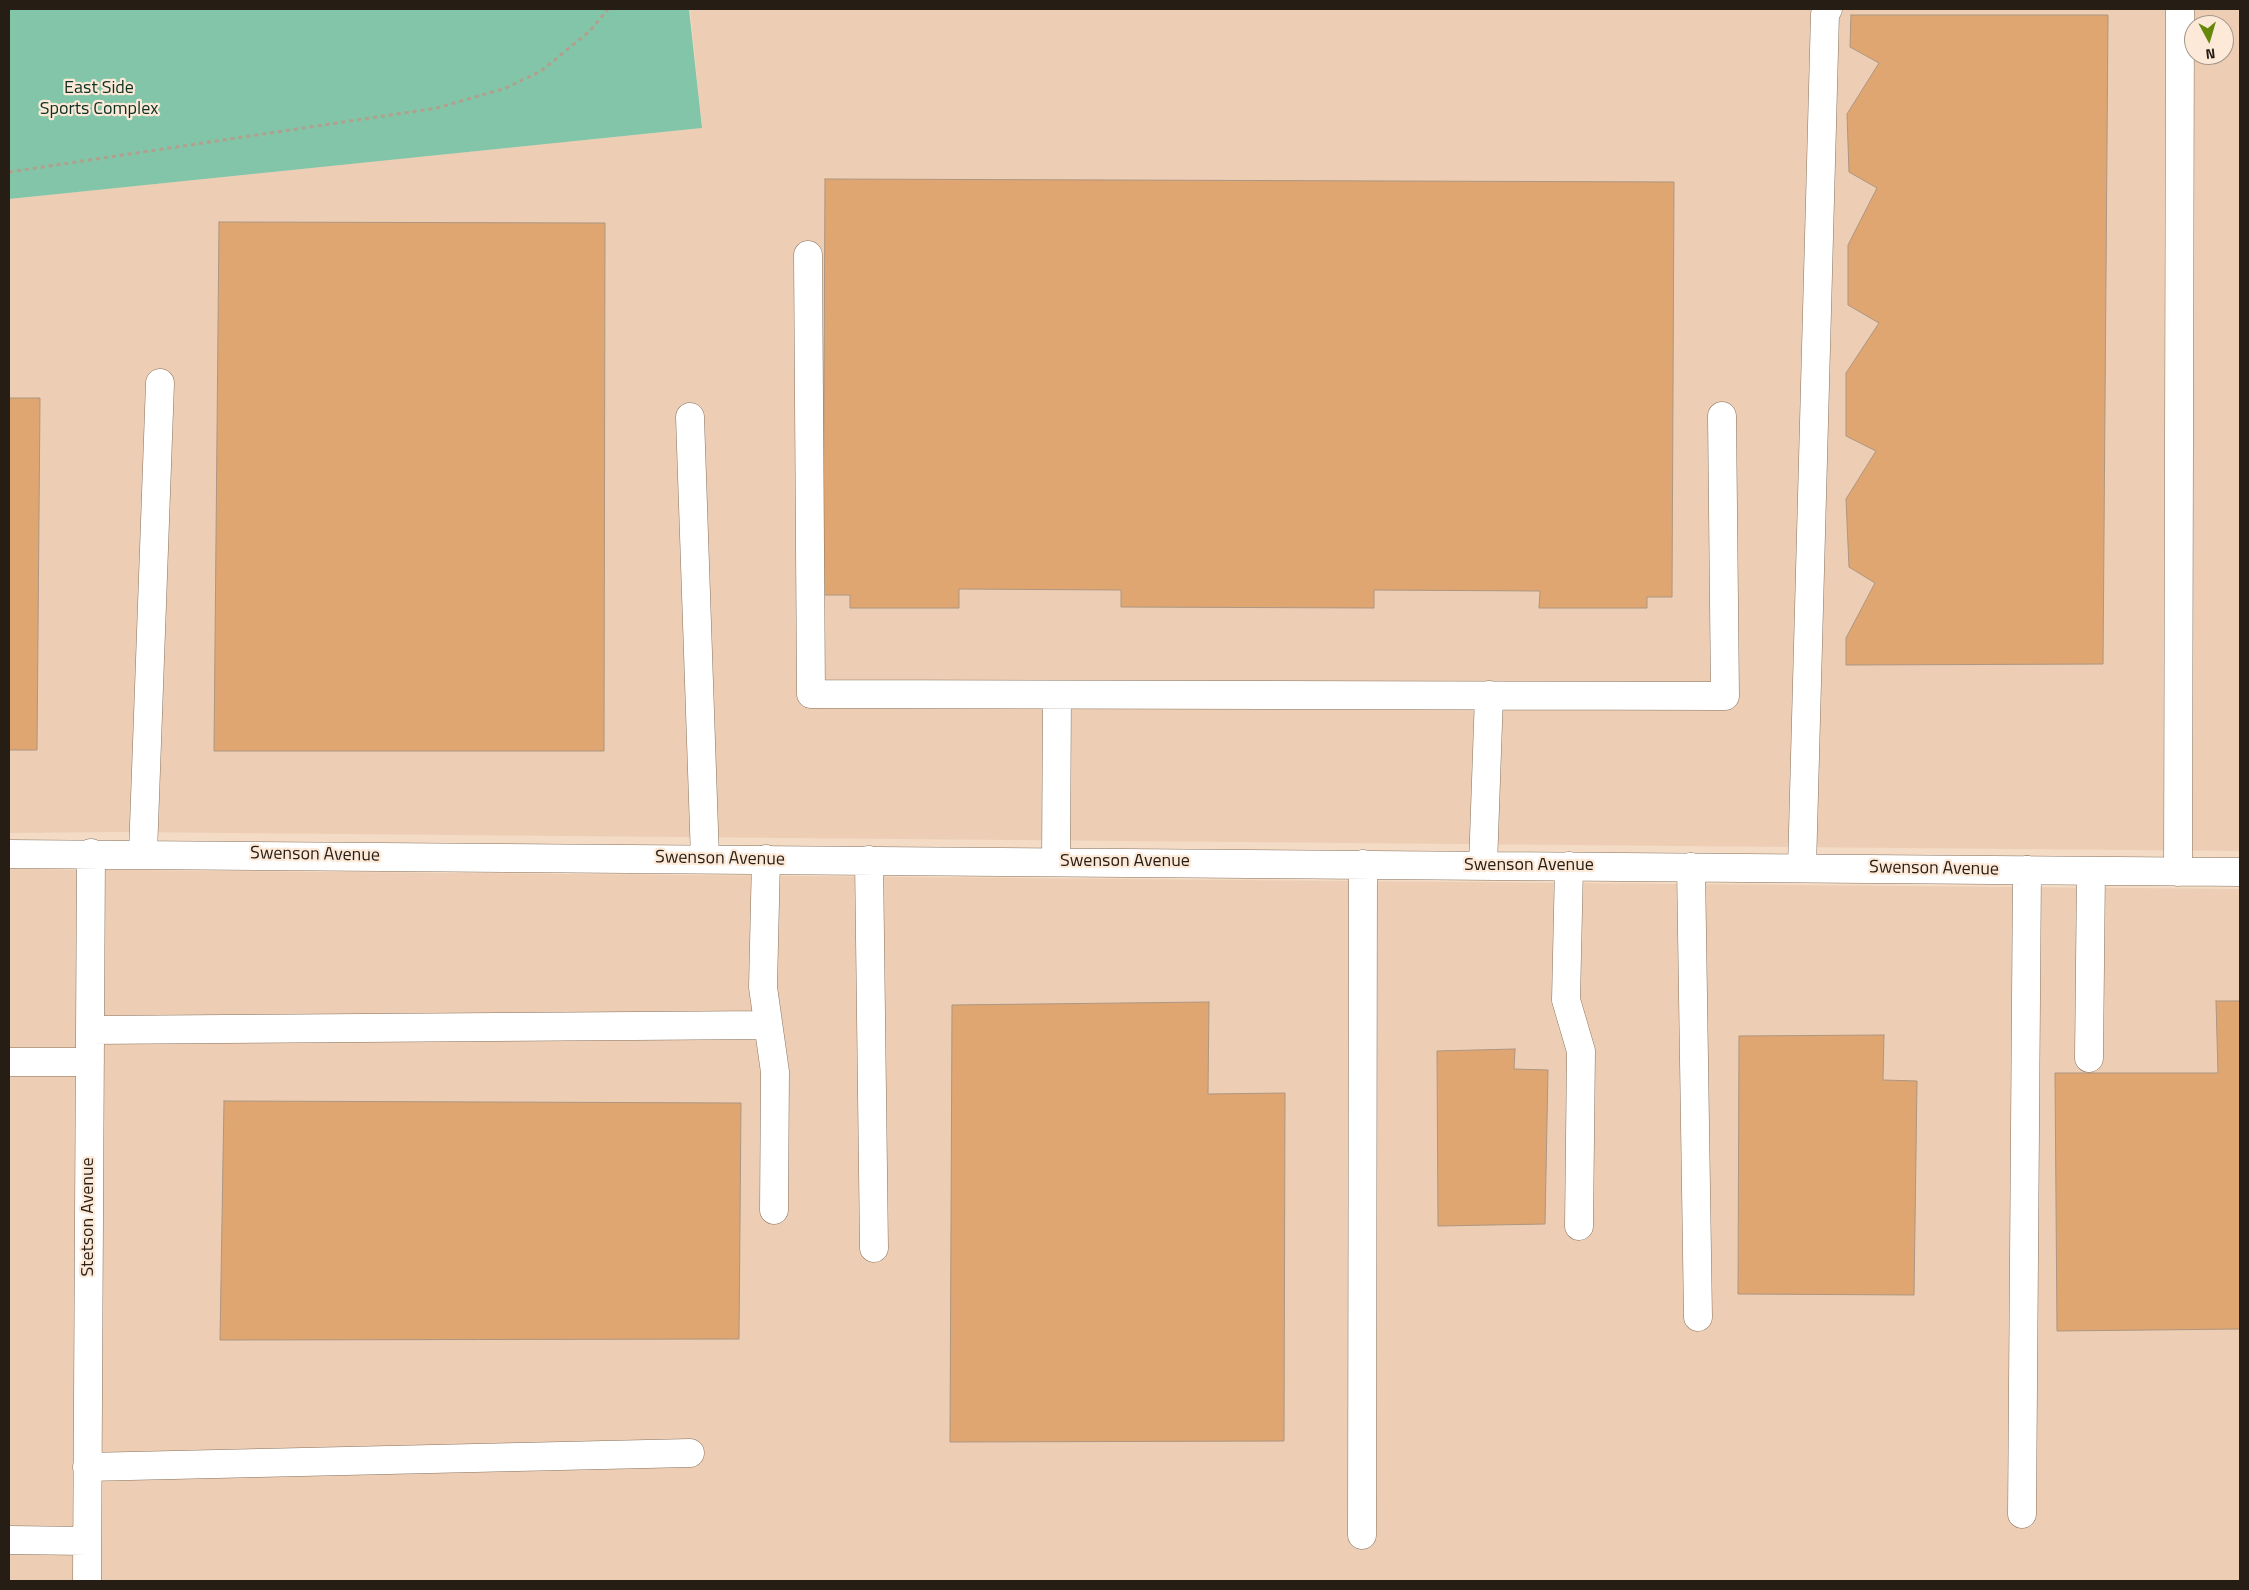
<!DOCTYPE html>
<style>
body{margin:0}
#map{position:relative;width:2249px;height:1590px;overflow:hidden;background:#f3dbc5;font-family:"Titillium Web",sans-serif}
canvas{display:block}
.frame{position:absolute;inset:0;border:10px solid #261d15;pointer-events:none}
.north{position:absolute;left:2184px;top:15px;width:50px;height:50px;box-sizing:border-box;background:#fde9d7;border:1px solid #a79789;border-radius:50%;rotate:174deg;font-size:14px;font-weight:700;line-height:20px;text-align:center;color:#261d15}
.north::after{content:'';display:block;margin:auto;width:18px;height:22px;background:#65880b;clip-path:polygon(50% 0,100% 100%,50% 72%,0 100%)}
</style>
<div id="map">
<canvas width="2249" height="1590"></canvas>
<div class="frame"></div>
<div class="north">N</div>
</div>
<script>
const context = document.querySelector('canvas').getContext('2d');
context.lineJoin = 'round';
function fill(path, color) { context.fillStyle = color; context.fill(path, 'evenodd'); }
const toPath = rows => new Path2D(rows.map(r => 'M' + r).join(''));
function trace(path, color, width, dash) { context.strokeStyle = color; context.lineWidth = width; context.lineCap = dash ? 'butt' : 'round'; context.setLineDash(dash || []); context.stroke(path); }
function label(font, color, halo, rows, align = 'center') {
  context.font = font + ' "Titillium Web",sans-serif'; context.lineWidth = 4.5; context.setLineDash([]); context.textBaseline = 'middle'; context.strokeStyle = halo; context.fillStyle = color; for (const [text, x, y, turn = 0] of rows) {
    context.save(); context.translate(x, y); context.rotate((+turn || 0) * Math.PI / 180); context.textAlign = isNaN(turn) ? turn : align; if (halo) context.strokeText(text, 0, 0); context.fillText(text, 0, 0); context.restore();
  }
}
const built = toPath([
 [690,9,2240,9,2240,851,121,832,9,833,9,199,702,128],
 [2194,25,2224,25,2224,55,2194,55],
 [9,869,2240,889,2240,1581,9,1581]
]);
const green = toPath([
 [9,9,689,9,702,128,9,199]
]);
const building = toPath([
 [1851,15,2108,15,2103,664,1846,665,1846,638,1875,583,1849,567,1846,499,1876,451,1846,436,1846,373,1879,323,1848,305,1848,245,1877,188,1849,172,1847,114,1879,63,1850,47,1851,15],
 [825,179,1674,182,1672,597,1647,597,1647,608,1539,608,1540,591,1374,590,1374,608,1121,607,1121,590,959,589,959,608,850,608,850,595,823,595,825,179],
 [219,222,605,223,604,751,214,751,219,222],
 [9,398,40,398,37,750,9,750,9,398],
 [2216,1001,2240,1001,2240,1329,2057,1331,2055,1073,2218,1073,2216,1001],
 [1209,1002,1208,1094,1285,1093,1284,1441,950,1442,952,1005,1209,1002],
 [1884,1035,1883,1080,1917,1081,1914,1295,1738,1294,1739,1036,1884,1035],
 [1515,1049,1514,1069,1548,1070,1545,1224,1438,1226,1437,1051,1515,1049],
 [224,1101,741,1103,739,1339,220,1340,224,1101]
]);
const path = toPath([
 [9,172,437,108,506,88,541,71,590,31,608,9]
]);
const minor = toPath([
 [808,255,811,694,1725,696,1722,416],
 [690,417,705,859],
 [143,853,160,383],
 [9,854,2240,872],
 [766,859,763,987,775,1072,774,1210],
 [869,860,874,1248],
 [1056,861,1057,695],
 [1483,866,1489,695],
 [1569,866,1566,1000,1581,1051,1579,1226],
 [1691,867,1698,1317],
 [1802,868,1825,14,1828,9],
 [2178,872,2180,9],
 [90,1030,768,1025],
 [2089,1058,2091,871],
 [9,1062,90,1062],
 [87,1467,690,1453],
 [2022,1514,2027,870],
 [1362,1535,1363,864],
 [9,1540,87,1541],
 [87,1581,91,853]
]);
const parkNames = [
 ["East Side",99,89],
 ["Sports Complex",99,110]
];
const streetNames = [
 ["Swenson Avenue",315,855,1],
 ["Swenson Avenue",720,859,1],
 ["Swenson Avenue",1125,862],
 ["Swenson Avenue",1529,866],
 ["Swenson Avenue",1934,869,1],
 ["Stetson Avenue",89,1217,-90]
];
fill(built, '#edceb4');
fill(green, '#83c5a8');
fill(building, '#dfa671');
trace(building, '#ad9682', 1);
trace(minor, '#88725e', 29);
trace(path, '#b29f8d', 3, [4, 4]);
trace(minor, '#fff', 28);
label('18px', '#0a3123', '#fde9d7', parkNames);
label('18px', '#261d15', '#fde9d7', streetNames);
</script>
